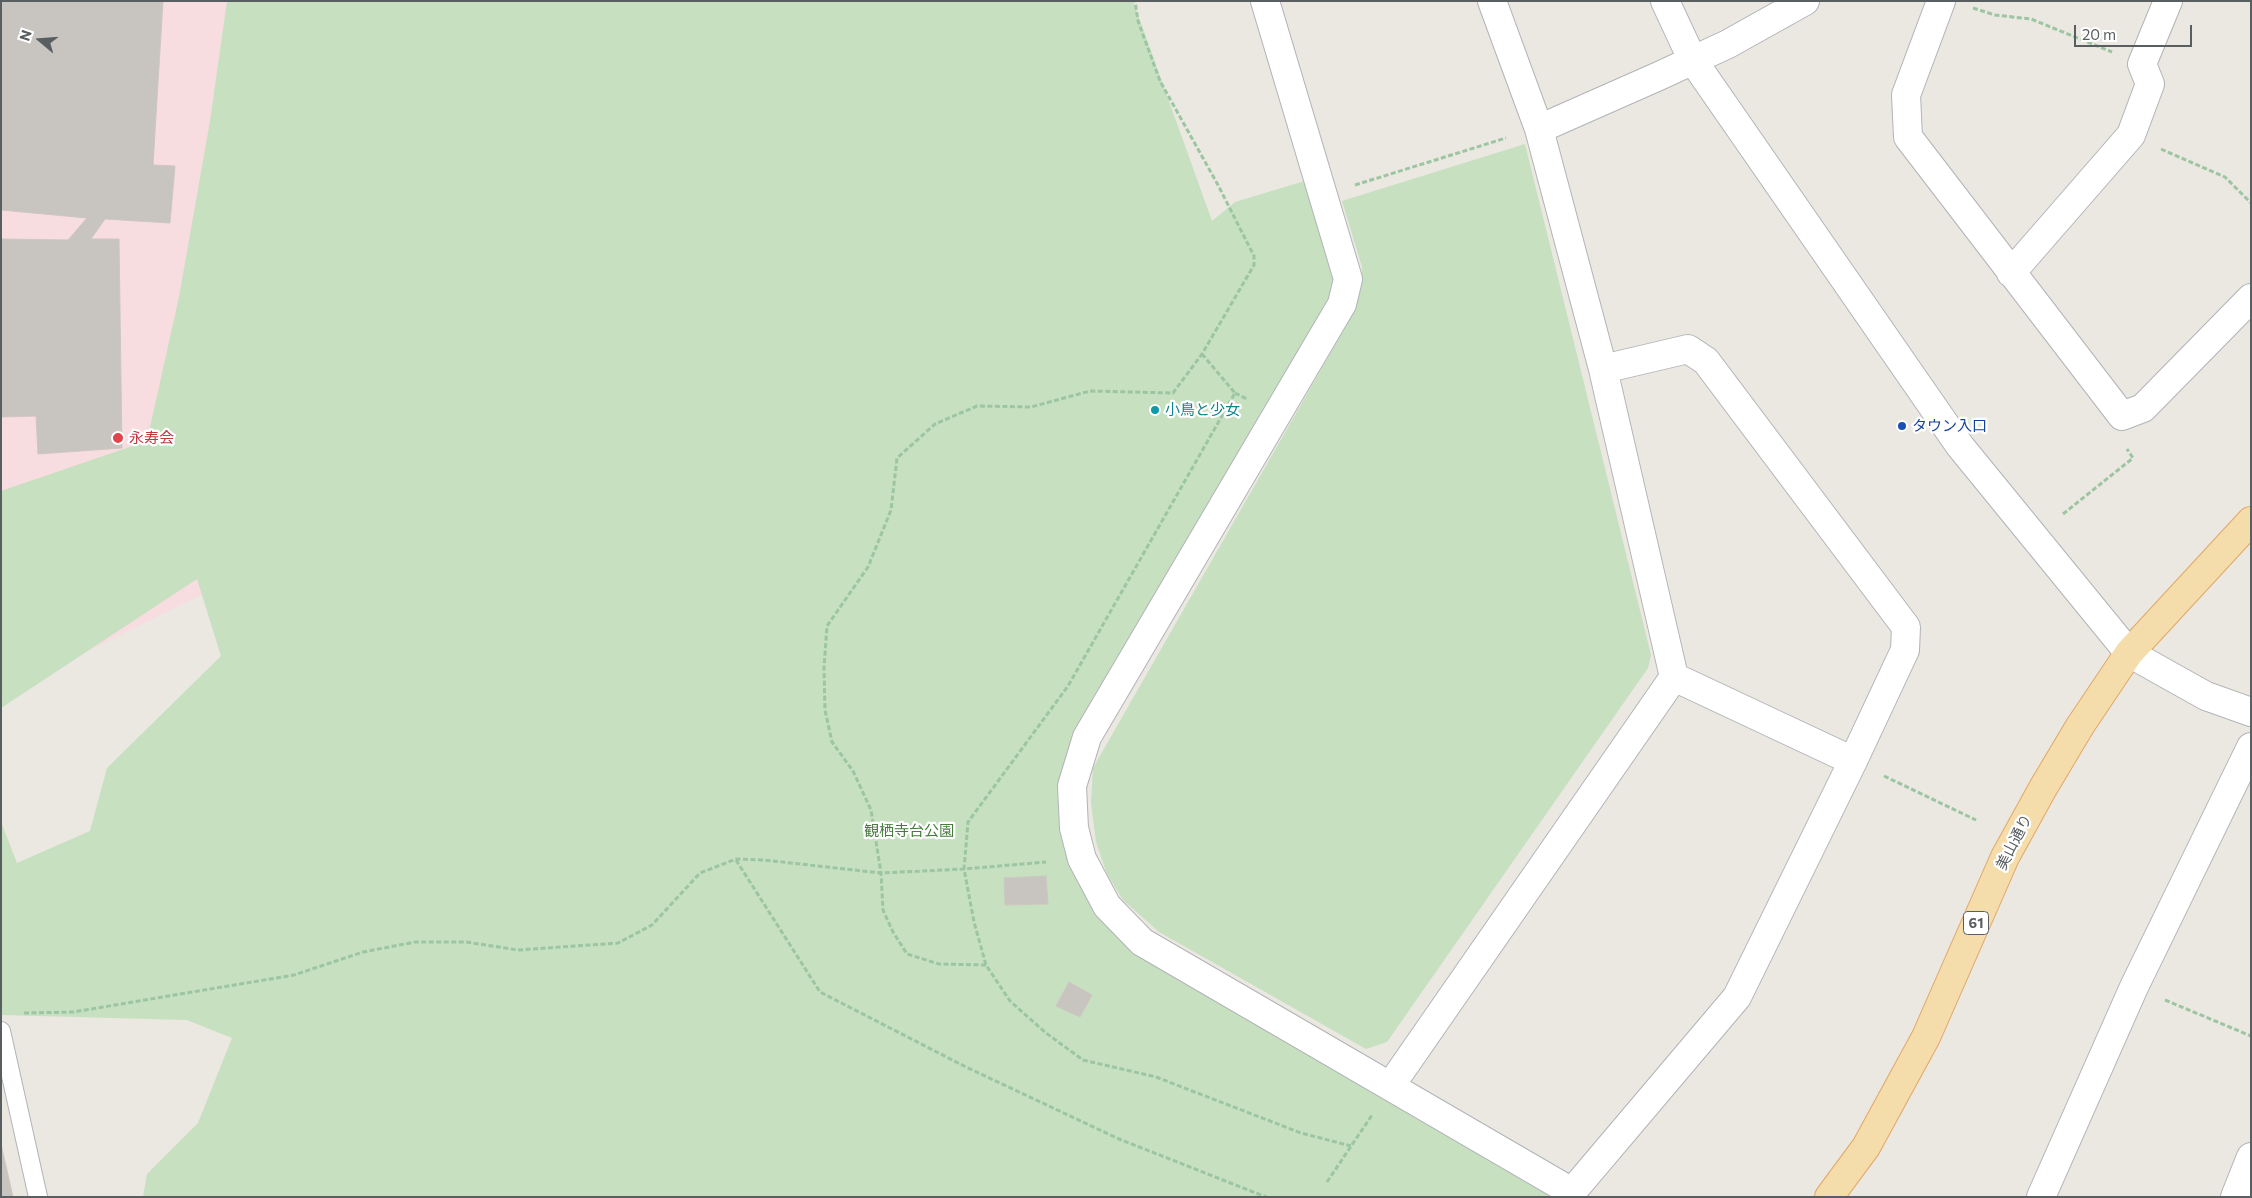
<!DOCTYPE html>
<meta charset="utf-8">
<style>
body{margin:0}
#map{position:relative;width:2252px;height:1198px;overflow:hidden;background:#ebe7e1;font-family:Commissioner,sans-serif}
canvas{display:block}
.frame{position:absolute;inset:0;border:2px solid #595e60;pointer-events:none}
.north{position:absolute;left:15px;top:15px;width:50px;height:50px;-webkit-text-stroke:4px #fff;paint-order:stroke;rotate:288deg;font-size:14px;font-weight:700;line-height:20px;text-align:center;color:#595e60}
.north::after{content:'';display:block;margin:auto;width:18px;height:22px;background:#595e60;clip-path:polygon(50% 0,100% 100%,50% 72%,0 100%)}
.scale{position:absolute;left:2074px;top:25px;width:118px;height:22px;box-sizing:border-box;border:2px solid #595e60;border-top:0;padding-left:6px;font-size:15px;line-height:18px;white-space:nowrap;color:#595e60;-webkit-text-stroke:4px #fff;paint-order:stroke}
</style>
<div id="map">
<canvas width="2252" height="1198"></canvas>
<div class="frame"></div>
<div class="north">N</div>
<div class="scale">20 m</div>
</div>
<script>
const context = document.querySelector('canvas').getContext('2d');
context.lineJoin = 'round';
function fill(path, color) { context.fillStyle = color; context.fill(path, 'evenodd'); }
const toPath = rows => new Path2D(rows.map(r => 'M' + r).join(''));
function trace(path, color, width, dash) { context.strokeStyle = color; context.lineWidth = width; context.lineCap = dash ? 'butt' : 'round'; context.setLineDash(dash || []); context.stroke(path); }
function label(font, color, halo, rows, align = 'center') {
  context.font = font + ' Commissioner,"Noto Sans JP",sans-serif'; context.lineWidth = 4.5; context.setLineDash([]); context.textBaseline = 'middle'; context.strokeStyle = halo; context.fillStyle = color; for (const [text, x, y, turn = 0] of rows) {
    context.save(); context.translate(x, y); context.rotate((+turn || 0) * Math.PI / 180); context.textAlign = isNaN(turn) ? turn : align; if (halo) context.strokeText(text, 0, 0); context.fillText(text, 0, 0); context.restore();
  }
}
const medical = toPath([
 [1,1,227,1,210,121,219,586,1,694]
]);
const green = toPath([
 [227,1,1133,1,1212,221,1235,202,1318,177,1348,279,1072,786,1107,906,1574,1197,143,1197,147,1174,198,1123,232,1038,187,1020,1,1015,1,822,17,863,90,831,107,768,221,656,197,579,1,708,1,491,147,441,179,297,210,121],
 [1525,144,1651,655,1648,668,1387,1042,1366,1049,1159,932,1123,900,1107,874,1096,842,1091,803,1093,768,1354,312,1362,284,1362,267,1342,201]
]);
const building = toPath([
 [1,1,163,1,153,165,175,166,170,223,105,219,91,239,119,239,122,448,38,454,36,416,1,417,1,239,68,240,87,218,1,210,1,1],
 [1046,876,1048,904,1005,905,1004,878,1046,876],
 [1069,982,1092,995,1080,1017,1056,1006,1069,982],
 [1,1144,13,1197,1,1197,1,1144]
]);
const path = toPath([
 [1973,8,1995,15,2031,19,2112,52],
 [2161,149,2225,177,2251,203],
 [1355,185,1506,138],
 [1202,354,1235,393,1068,686,968,822,964,869,974,922,986,965,1010,1001,1046,1033,1083,1060,1156,1077,1301,1133,1351,1146],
 [1235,393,1247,399],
 [2063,514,2133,458,2127,449],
 [1884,776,1976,820],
 [736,860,820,992,966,1067,1119,1139,1266,1197],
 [986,965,939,964,907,954,893,932,883,910,881,873,871,810,853,771,832,742,825,710,824,668,827,626,868,567,891,510,897,458,935,424,977,406,1031,407,1090,391,1173,393,1202,354,1254,265,1254,256,1218,185,1160,81,1138,21,1135,1],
 [2165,1000,2251,1036],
 [24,1013,73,1012,294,975,363,952,415,942,466,942,518,950,618,943,652,925,700,873,736,859,764,860,881,873,964,869,1046,862],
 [1327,1182,1372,1115]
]);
const lane = toPath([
 [1,1031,38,1197]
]);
const street = toPath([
 [1265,1,1348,279,1342,304,1087,737,1072,786,1074,828,1082,859,1107,906,1142,942,1572,1192,1737,997,1853,761,1905,650,1906,627,1706,361,1688,349,1603,369],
 [1941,1,1906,95,1908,137,2122,416,2143,408,2251,298],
 [1539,129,1659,76,1728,44,1805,1],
 [2011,273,2131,135,2150,84,2142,64,2168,1],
 [2129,653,2206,696,2251,712],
 [1674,677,1853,761],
 [1391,1085,1674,677,1603,369,1539,129,1492,1],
 [2041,1197,2134,987,2251,747],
 [2235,1197,2251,1157]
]);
const secondary = toPath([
 [1665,1,1692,59,1960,446,2129,653]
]);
const primary = toPath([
 [1829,1197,1866,1147,1926,1037,2005,857,2043,788,2080,726,2129,653,2251,521]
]);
const markers = [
 [1155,410,5,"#0f9aa8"],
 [1902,426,5,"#1a4fb4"],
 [118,438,6,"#e0444e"]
];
const shields = [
 [1976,923,25]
];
const shieldNames = [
 ["61",1976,923]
];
const cultureNames = [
 ["小鳥と少女",1165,410]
];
const transitNames = [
 ["タウン入口",1912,426]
];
const healthNames = [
 ["永寿会",129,438]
];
const parkNames = [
 ["観栖寺台公園",909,831]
];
const streetNames = [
 ["美山通り",2014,842,-63]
];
fill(medical, '#f7dde0');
fill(green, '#c6e0c0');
fill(building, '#c8c4c0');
trace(building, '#cfc7c0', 1);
trace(lane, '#b1b4b7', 20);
trace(street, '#b1b4b7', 30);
trace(secondary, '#b0b5b7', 30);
trace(primary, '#e1a764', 30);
trace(path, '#9cc5a1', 3, [5, 2.5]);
trace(lane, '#fff', 18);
trace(street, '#fff', 28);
trace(secondary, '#fff', 28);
trace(primary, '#f5dcab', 28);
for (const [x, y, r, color] of markers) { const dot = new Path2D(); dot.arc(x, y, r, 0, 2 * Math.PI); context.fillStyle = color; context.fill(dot); trace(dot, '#fff', 2); }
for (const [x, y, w] of shields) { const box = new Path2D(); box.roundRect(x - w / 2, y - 11.5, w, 23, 4); context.fillStyle = '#fff'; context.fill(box); trace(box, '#595e60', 1); }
label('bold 14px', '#595e60', null, shieldNames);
label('15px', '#0d838f', '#fff', cultureNames, 'left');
label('15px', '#164399', '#fff', transitNames, 'left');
label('15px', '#be3a42', '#fff', healthNames, 'left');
label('15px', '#457c3c', '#fff', parkNames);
label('15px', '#595e60', '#fff', streetNames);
</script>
